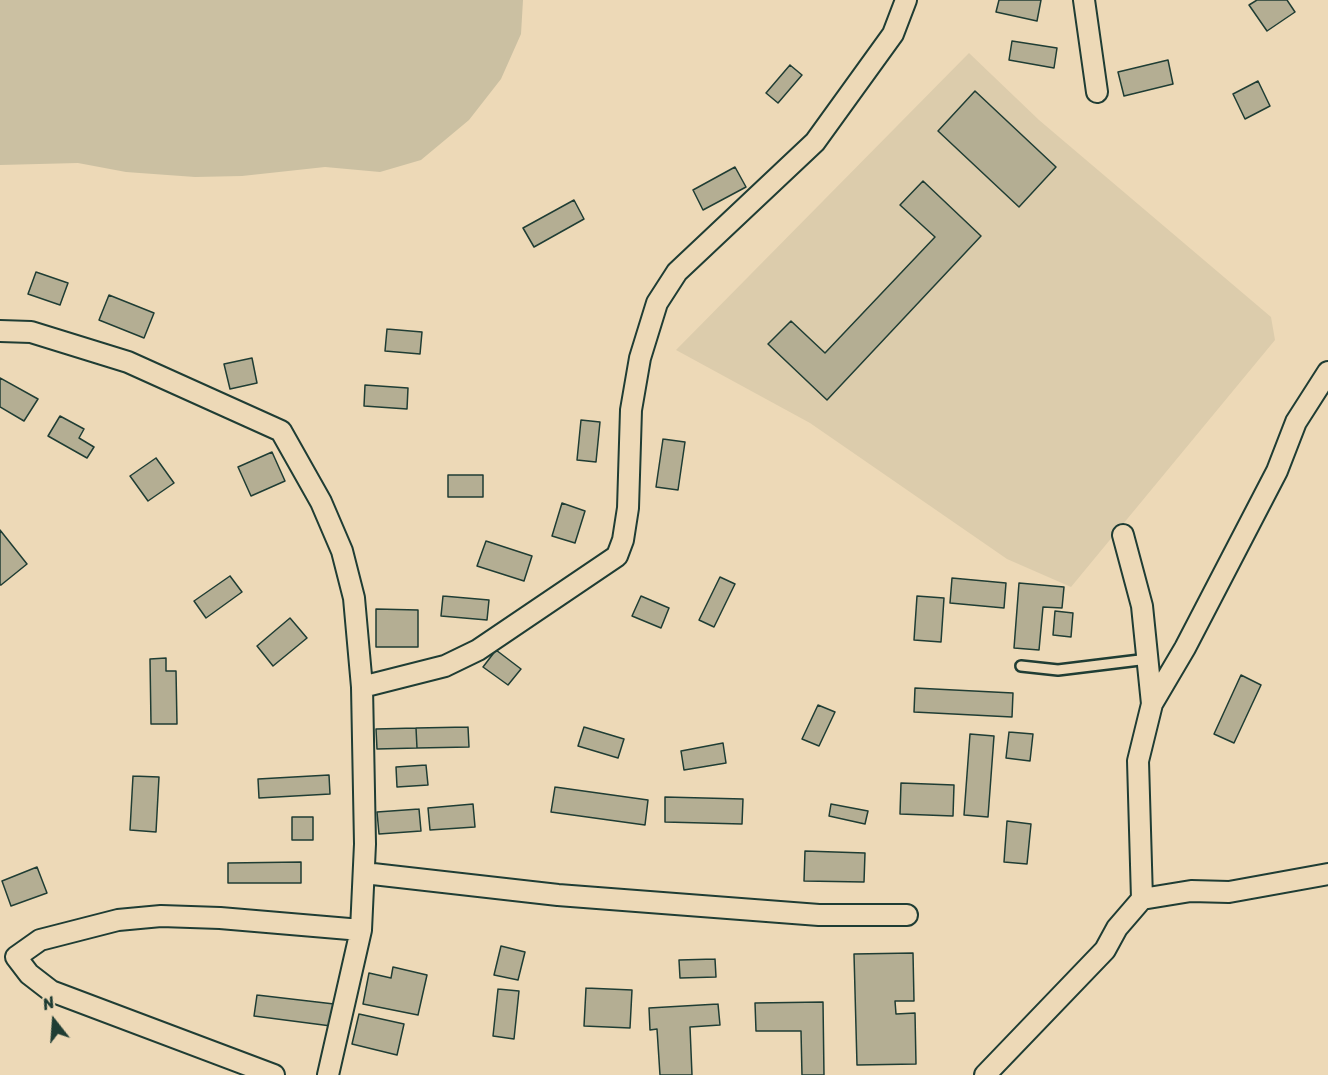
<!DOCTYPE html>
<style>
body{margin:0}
#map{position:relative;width:1328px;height:1075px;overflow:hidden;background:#edd9b7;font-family:Sriracha,sans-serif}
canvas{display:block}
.north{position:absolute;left:24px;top:991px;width:60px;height:60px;-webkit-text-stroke:4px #edd9b7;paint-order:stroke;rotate:343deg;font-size:16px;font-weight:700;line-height:24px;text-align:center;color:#1f3d34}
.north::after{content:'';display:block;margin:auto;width:21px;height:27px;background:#1f3d34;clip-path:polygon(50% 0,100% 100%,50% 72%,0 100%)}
</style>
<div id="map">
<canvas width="1328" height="1075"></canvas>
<div class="north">N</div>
</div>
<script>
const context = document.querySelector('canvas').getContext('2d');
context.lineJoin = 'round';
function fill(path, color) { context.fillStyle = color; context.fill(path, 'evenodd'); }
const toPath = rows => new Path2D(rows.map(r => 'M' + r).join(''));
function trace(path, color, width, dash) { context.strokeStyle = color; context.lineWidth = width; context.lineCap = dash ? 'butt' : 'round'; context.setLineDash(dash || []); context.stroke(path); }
const built = toPath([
 [969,53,1039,120,1271,317,1275,340,1071,587,1007,559,810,423,676,350]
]);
const green = toPath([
 [0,0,523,0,521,34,501,79,469,120,421,160,380,172,325,167,242,176,195,177,126,172,78,163,0,165]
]);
const building = toPath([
 [999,0,1041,0,1037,21,996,12,999,0],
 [1257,0,1287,0,1295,12,1267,31,1249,5,1257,0],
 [1012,41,1057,48,1054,68,1009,60,1012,41],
 [1168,60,1173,84,1124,96,1118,72,1168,60],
 [790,65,802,75,778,103,766,93,790,65],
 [1258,81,1270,106,1245,119,1233,94,1258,81],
 [975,91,1056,167,1019,207,938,131,975,91],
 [735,167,746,187,703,210,693,190,735,167],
 [923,181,981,236,827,400,768,344,791,321,825,353,935,237,900,205,923,181],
 [574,200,584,219,534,247,523,228,574,200],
 [36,272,68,283,60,305,28,294,36,272],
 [109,295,154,313,144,338,99,320,109,295],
 [387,329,422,332,420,354,385,351,387,329],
 [252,358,257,383,230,389,224,364,252,358],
 [0,378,38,399,24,421,0,407,0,378],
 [365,385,408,388,407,409,364,406,365,385],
 [60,416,84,429,79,438,94,447,87,458,48,436,60,416],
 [581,420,600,422,596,462,577,460,581,420],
 [663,439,685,442,678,490,656,487,663,439],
 [272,452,285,481,251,496,238,467,272,452],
 [156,458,174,483,148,501,130,476,156,458],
 [448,475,483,475,483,497,448,497,448,475],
 [562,503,585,511,575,543,552,536,562,503],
 [0,530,27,564,1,585,0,585,0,530],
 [486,541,532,556,524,581,477,566,486,541],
 [230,576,242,592,206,618,194,601,230,576],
 [720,577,735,584,714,627,699,620,720,577],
 [952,578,1006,583,1004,608,950,603,952,578],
 [1019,583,1064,587,1062,608,1043,607,1039,650,1014,648,1019,583],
 [443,596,489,600,487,620,441,616,443,596],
 [641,596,669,608,661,628,632,616,641,596],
 [917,596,944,598,941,642,914,640,917,596],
 [376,609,418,610,418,647,376,647,376,609],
 [1055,611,1073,613,1071,637,1053,635,1055,611],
 [290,618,307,638,273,666,257,646,290,618],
 [496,650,521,669,508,685,483,667,496,650],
 [166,658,166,671,176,671,177,724,151,724,150,659,166,658],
 [1241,675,1261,685,1234,743,1214,734,1241,675],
 [915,688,1013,693,1012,717,914,712,915,688],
 [818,705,835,712,819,746,802,739,818,705],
 [468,727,469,747,417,748,416,728,468,727],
 [584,727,624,739,618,758,578,746,584,727],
 [416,728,417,748,377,749,376,729,416,728],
 [1009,732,1033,734,1030,761,1006,758,1009,732],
 [970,734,994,736,988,817,964,815,970,734],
 [723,743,726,763,684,770,681,751,723,743],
 [426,765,428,785,397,787,396,767,426,765],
 [329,775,330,794,259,798,258,779,329,775],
 [133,776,159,777,156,832,130,830,133,776],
 [901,783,954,785,953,816,900,814,901,783],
 [555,787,648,800,645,825,551,812,555,787],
 [665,797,743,799,742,824,665,822,665,797],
 [473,804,475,827,430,830,428,808,473,804],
 [831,804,868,811,865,824,829,816,831,804],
 [419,809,421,831,379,834,377,812,419,809],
 [292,817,313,817,313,840,292,840,292,817],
 [1007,821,1031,824,1027,864,1004,862,1007,821],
 [805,851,865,853,864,882,804,881,805,851],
 [301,862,301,883,228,883,228,863,301,862],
 [37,867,47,893,11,906,2,881,37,867],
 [501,946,525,952,518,980,494,975,501,946],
 [913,953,914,1001,895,1001,896,1014,915,1013,916,1064,857,1065,854,954,913,953],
 [715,959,716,977,680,978,679,960,715,959],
 [393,967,427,975,418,1015,363,1004,369,973,391,978,393,967],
 [586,988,632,990,630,1028,584,1026,586,988],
 [498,989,519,991,514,1039,493,1036,498,989],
 [257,995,334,1004,331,1026,254,1016,257,995],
 [823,1002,824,1075,802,1075,801,1031,756,1031,755,1003,823,1002],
 [718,1004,720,1025,690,1027,692,1075,660,1075,657,1029,650,1030,649,1008,718,1004],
 [359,1014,404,1024,397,1055,352,1044,359,1014]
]);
const service = toPath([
 [1021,666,1058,670,1148,659]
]);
const minor = toPath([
 [1084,0,1097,92],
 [0,331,31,332,128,362,281,431,321,502,342,551,354,598,362,687,365,844,361,930,328,1075],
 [1123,535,1142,606,1152,704],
 [362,687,445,666,478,650,617,556,623,540,628,508,631,410,640,358,657,303,677,272,815,142,893,34,906,0],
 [364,873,558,895,819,915,907,915],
 [1142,899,1138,761,1152,704,1185,648,1277,471,1296,422,1328,372],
 [274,1075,51,991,29,974,16,957,40,940,118,920,161,916,220,918,361,930],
 [985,1075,1105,950,1117,928,1142,899,1191,891,1229,892,1328,874]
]);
fill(built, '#dcccac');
fill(green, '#cbc0a2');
fill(building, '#b4ae93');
trace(building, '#1f3d34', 1.5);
trace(service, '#1f3d34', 14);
trace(minor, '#1f3d34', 24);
trace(service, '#edd9b7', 9);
trace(minor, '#edd9b7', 20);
</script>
